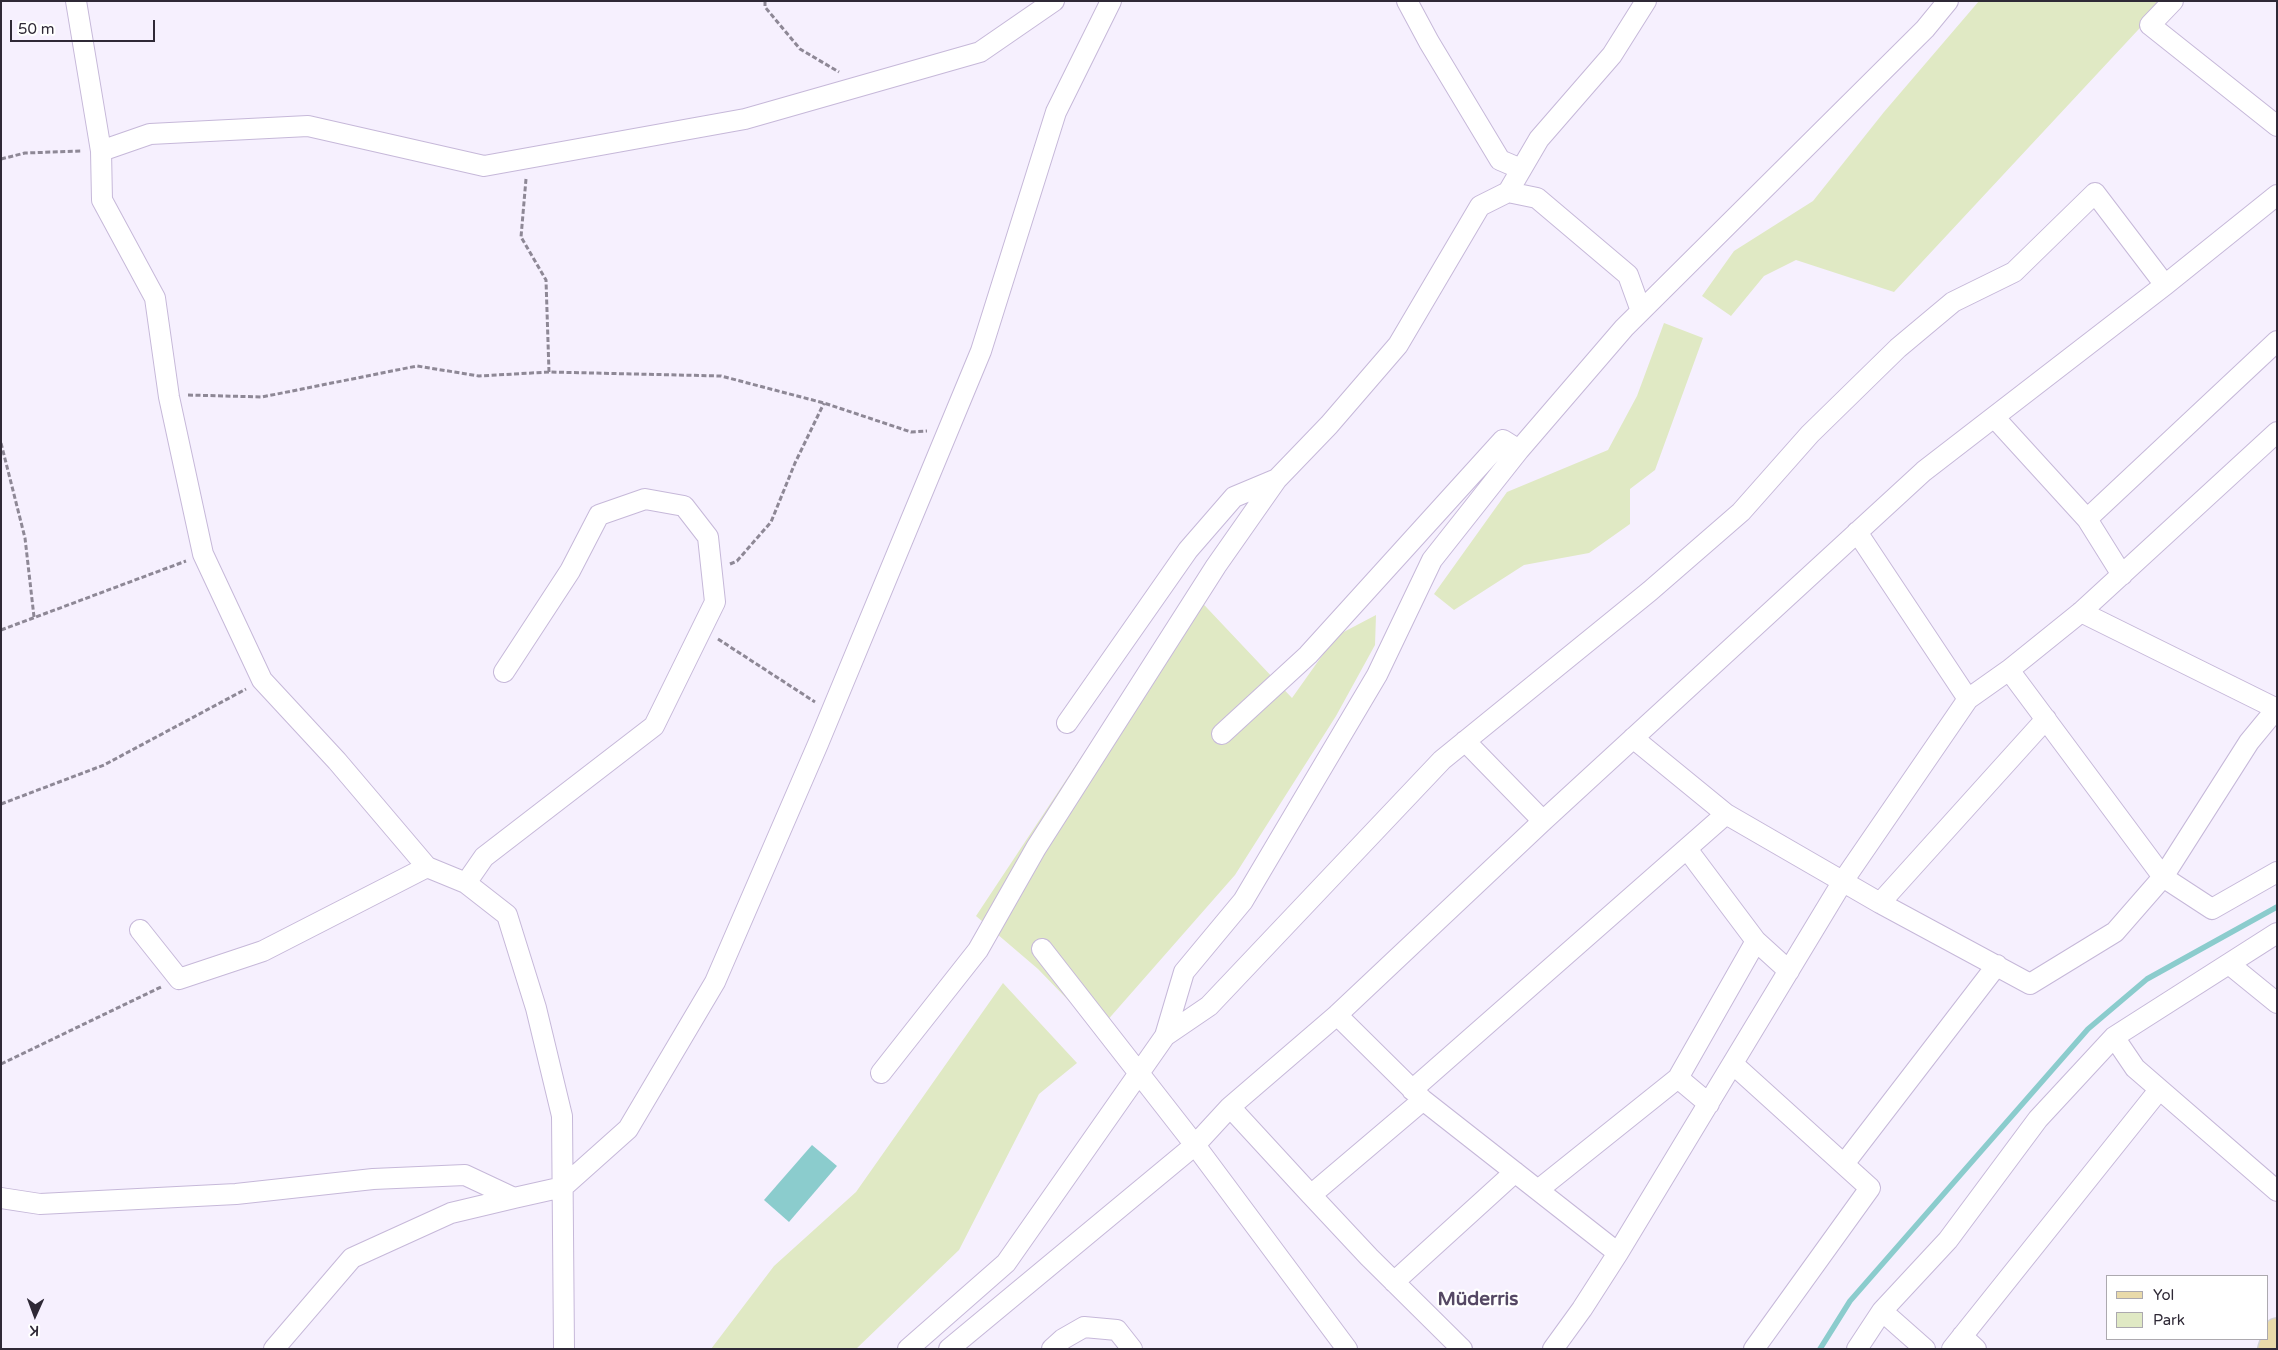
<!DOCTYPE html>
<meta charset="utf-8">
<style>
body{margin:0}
#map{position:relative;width:2278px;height:1350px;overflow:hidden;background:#f6f0fe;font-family:"Varela Round",sans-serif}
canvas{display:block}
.frame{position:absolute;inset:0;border:2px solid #2f2936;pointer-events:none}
.legend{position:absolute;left:2106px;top:1275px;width:162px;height:65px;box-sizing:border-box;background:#fff;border:1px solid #aca9af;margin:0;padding:6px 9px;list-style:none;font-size:15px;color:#2f2936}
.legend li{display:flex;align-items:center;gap:10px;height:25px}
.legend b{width:25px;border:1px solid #aca9af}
.north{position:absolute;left:10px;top:1290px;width:50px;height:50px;-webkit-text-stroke:4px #fff;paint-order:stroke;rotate:182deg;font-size:14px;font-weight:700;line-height:20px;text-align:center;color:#2f2936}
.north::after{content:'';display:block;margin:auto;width:18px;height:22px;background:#2f2936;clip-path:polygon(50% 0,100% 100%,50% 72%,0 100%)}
.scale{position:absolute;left:10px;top:20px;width:145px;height:22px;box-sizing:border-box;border:2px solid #2f2936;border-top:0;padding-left:6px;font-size:15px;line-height:18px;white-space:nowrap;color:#2f2936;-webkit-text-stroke:4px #fff;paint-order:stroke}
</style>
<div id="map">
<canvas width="2278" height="1350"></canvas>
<div class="frame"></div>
<ul class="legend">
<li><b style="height:6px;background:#e9daaa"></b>Yol</li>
<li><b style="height:14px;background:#e0e9c4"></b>Park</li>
</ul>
<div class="north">K</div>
<div class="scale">50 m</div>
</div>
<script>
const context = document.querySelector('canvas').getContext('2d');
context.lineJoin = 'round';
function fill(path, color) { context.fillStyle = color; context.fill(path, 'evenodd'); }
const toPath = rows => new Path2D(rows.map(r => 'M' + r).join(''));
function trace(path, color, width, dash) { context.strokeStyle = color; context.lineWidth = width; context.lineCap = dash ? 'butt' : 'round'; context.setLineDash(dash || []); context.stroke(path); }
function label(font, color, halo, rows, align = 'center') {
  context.font = font + ' "Varela Round",sans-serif'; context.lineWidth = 4.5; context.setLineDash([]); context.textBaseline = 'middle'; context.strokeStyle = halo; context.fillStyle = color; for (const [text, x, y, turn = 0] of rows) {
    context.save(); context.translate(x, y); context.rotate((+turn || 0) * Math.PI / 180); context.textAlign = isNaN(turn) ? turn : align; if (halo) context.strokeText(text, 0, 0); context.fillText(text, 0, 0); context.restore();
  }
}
const green = toPath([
 [1979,1,2165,1,1894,292,1796,260,1764,276,1731,316,1702,296,1734,251,1813,201,1884,112],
 [1664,323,1703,338,1655,470,1630,489,1630,524,1589,553,1524,565,1454,610,1434,594,1507,492,1608,450,1637,396],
 [1191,591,1292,698,1336,636,1376,615,1375,645,1336,716,1235,875,1098,1031,1038,969,976,916],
 [1003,983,1077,1063,1039,1094,959,1250,856,1349,711,1349,774,1266,856,1192]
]);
const water = toPath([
 [812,1145,837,1166,789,1222,764,1200]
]);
const stream = toPath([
 [1820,1349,1850,1301,2088,1029,2147,979,2277,907]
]);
const path = toPath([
 [765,1,765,7,800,49,839,72],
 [1,159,25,153,82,151],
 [526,179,521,237,546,280,549,372],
 [188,395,262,397,417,366,479,376,549,372,721,376,824,403,911,432,927,431],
 [1,443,25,538,34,617],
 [730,564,737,561,771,522,795,463,824,403],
 [1,630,186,561],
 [718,639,815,702],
 [1,804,104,765,246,689],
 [1,1064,161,987]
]);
const minor = toPath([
 [76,1,101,151],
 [1407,1,1429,42,1500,160,1521,169],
 [2173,1,2150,25,2277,126],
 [1508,192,1539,139,1612,55,1646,1],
 [1994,417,2087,519,2122,575],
 [2087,519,2277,341],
 [1857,532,1968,699],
 [2081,612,2277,709],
 [2009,670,2163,877,2212,909,2277,872],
 [1067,723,1188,550,1234,497,1277,479,1329,425,1398,345,1480,206,1508,192,1537,198,1628,275,1641,311],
 [1222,734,1308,655,1503,440,1519,450],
 [1633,738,1726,814,1880,903,2030,984,2115,932,2163,877,2249,742,2277,708],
 [1465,741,1543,821],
 [1687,849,1756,941,1789,971],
 [466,883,484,857,654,726,715,602,708,537,684,506,645,499,599,515,570,571,504,672],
 [1880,903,2046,719],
 [140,930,179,979,263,951,427,867],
 [1042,949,1195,1145,1347,1349],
 [2229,964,2277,1003],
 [1337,1015,1423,1100,1618,1253],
 [1165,1036,1184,972,1243,901,1377,675,1432,560,1519,450,1624,328,1925,29,1948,1],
 [2114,1037,2135,1068,2277,1191],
 [1733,1064,1870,1188,1754,1349],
 [881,1073,978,950,1036,848,1216,566,1277,479],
 [1678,1078,1709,1104],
 [1412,1090,1726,814],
 [1423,1100,1311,1195,1369,1257,1462,1349],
 [1230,1107,1311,1195],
 [1844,1164,1997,965],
 [1538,1190,1678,1078,1756,941],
 [1,1198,40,1204,236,1194,373,1179,465,1175,514,1198,563,1187,628,1129,715,982,818,744,981,351,1056,112,1111,1],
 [1394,1282,1515,1172],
 [1882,1311,1925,1349],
 [1962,1336,1976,1349],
 [274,1349,352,1258,451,1213,514,1198],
 [564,1349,562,1116,536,1008,507,915,466,883,427,867,337,761,262,680,203,554,169,397,155,298,102,200,101,151,150,134,308,126,484,166,745,119,980,52,1054,1],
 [908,1349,1006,1263,1165,1036,1209,1006,1442,760,1650,591,1741,512,1810,434,1898,348,1953,302,2014,272,2095,193,2165,285],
 [949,1349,1195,1145,1230,1107,1337,1015,1543,821,1924,471,2165,285,2277,195],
 [1052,1349,1063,1339,1084,1327,1117,1330,1132,1349],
 [1553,1349,1582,1309,1618,1253,1843,881,1968,699,2009,670,2081,612,2277,432],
 [1857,1349,1882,1311,1948,1240,2038,1119,2114,1037,2277,933],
 [1952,1349,2159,1090]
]);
const major = toPath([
 [2271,1349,2277,1331]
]);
const districtNames = [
 ["Müderris",1478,1300]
];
fill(green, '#e0e9c4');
fill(water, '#8bcccd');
trace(stream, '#8bcccd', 5.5);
trace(minor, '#c6b8d9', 22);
trace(major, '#d5d4d7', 28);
trace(path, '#8e8896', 3, [5, 2.5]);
trace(minor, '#fff', 20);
trace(major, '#e9daaa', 25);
label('bold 19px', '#554864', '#fff', districtNames);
</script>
